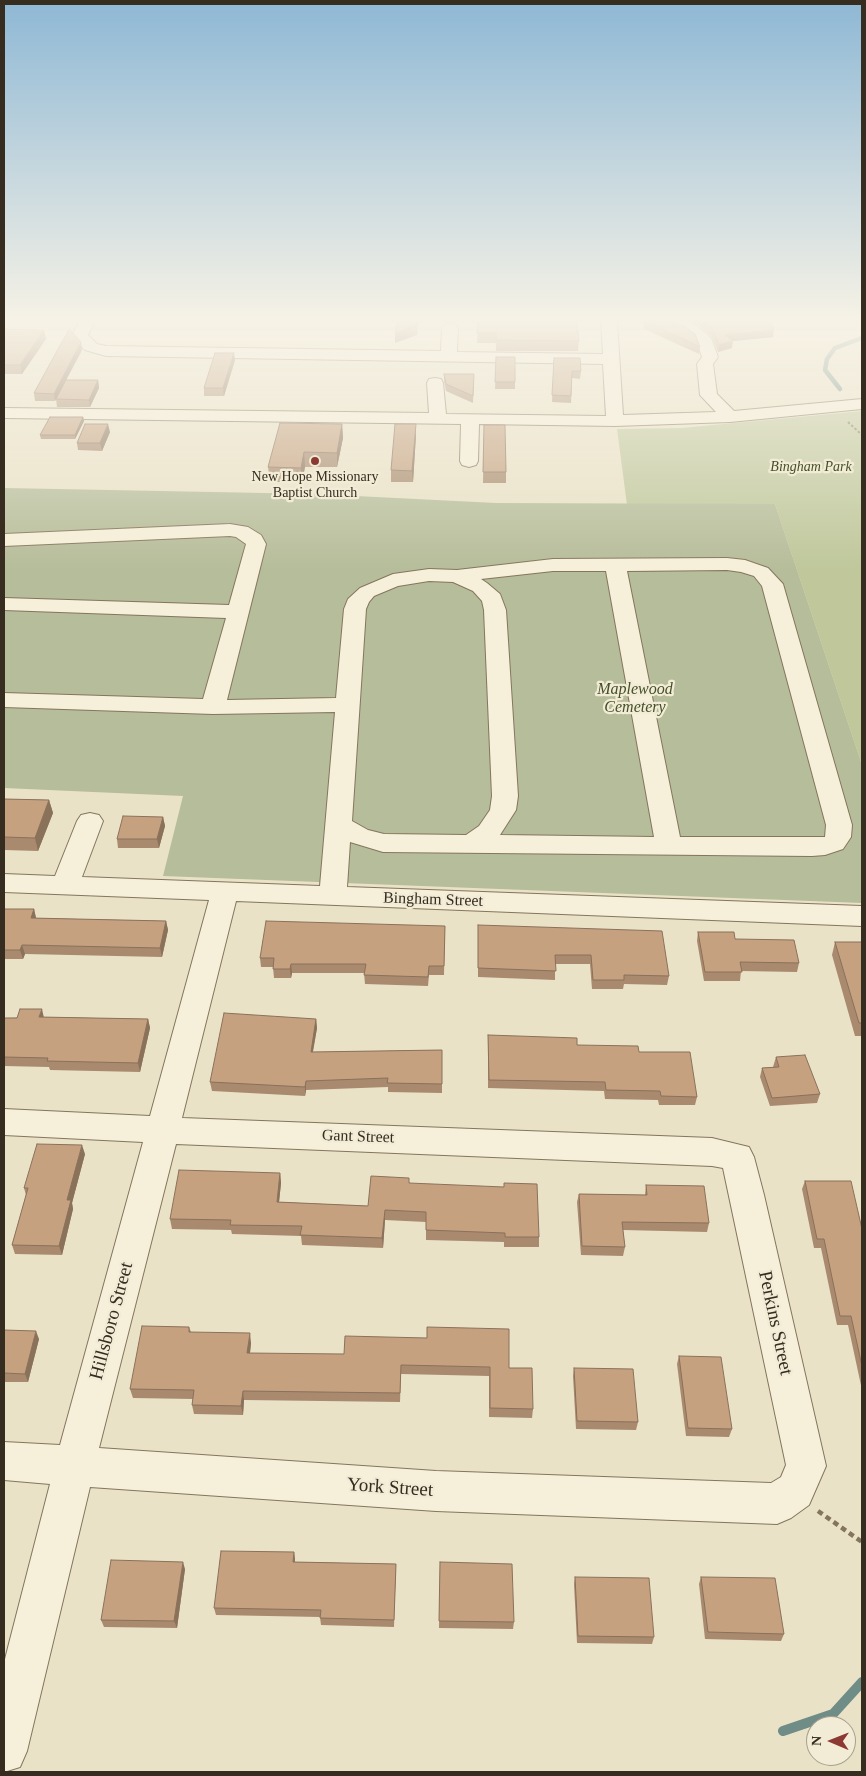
<!DOCTYPE html>
<style>
body{margin:0}
#map{position:relative;width:866px;height:1776px;overflow:hidden;background:#eae2c7;font-family:Georgia,serif}
canvas{display:block}
.frame{position:absolute;inset:0;border:5px solid #362c20;pointer-events:none}
.north{position:absolute;left:806px;top:1716px;width:50px;height:50px;box-sizing:border-box;background:#f2ecd6;border:1px solid #a79f8d;border-radius:50%;rotate:271deg;font-size:14px;font-weight:700;line-height:20px;text-align:center;color:#362c20}
.north::after{content:'';display:block;margin:auto;width:18px;height:22px;background:#8d3933;clip-path:polygon(50% 0,100% 100%,50% 72%,0 100%)}
</style>
<div id="map">
<canvas width="866" height="1776"></canvas>
<div class="frame"></div>
<div class="north">N</div>
</div>
<script>
const context = document.querySelector('canvas').getContext('2d');
context.lineJoin = 'round';
function fill(path, color) { context.fillStyle = color; context.fill(path, 'evenodd'); }
const toPath = rows => new Path2D(rows.map(r => 'M' + r).join(''));
function trace(path, color, width, dash) { context.strokeStyle = color; context.lineWidth = width; context.lineCap = dash ? 'butt' : 'round'; context.setLineDash(dash || []); context.stroke(path); }
function label(font, color, halo, rows, align = 'center') {
  context.font = font + ' Georgia,serif'; context.lineWidth = 4.5; context.setLineDash([]); context.textBaseline = 'middle'; context.strokeStyle = halo; context.fillStyle = color; for (const [text, x, y, turn = 0] of rows) {
    context.save(); context.translate(x, y); context.rotate((+turn || 0) * Math.PI / 180); context.textAlign = isNaN(turn) ? turn : align; if (halo) context.strokeText(text, 0, 0); context.fillText(text, 0, 0); context.restore();
  }
}
const green = toPath([
 [862,411,862,765,775,504,627,505,617,429,681,428]
]);
const cemetery = toPath([
 [4,488,317,494,496,503,775,504,862,765,862,903,163,876,183,796,4,788]
]);
const streamFar1 = toPath([
 [840,389,825,370,827,359,835,348,862,338]
]);
const stream = toPath([
 [783,1731,833,1714,862,1682]
]);
const pathFar1 = toPath([
 [848,422,862,435]
]);
const path = toPath([
 [818,1511,862,1542]
]);
const minor = toPath([
 [79,321,95,321,88,335,97,344,106,346,441,351,442,328,444,325,450,323,456,325,458,328,457,352,603,354,601,321,617,321,623,415,716,412,700,395,697,364,702,357,696,340,685,332,666,324,664,321,686,321,697,326,711,338,718,357,713,364,717,394,734,411,862,399,862,409,730,422,615,426,479,424,478,461,476,465,469,467,462,465,460,461,461,424,4,418,4,408,429,413,427,383,429,379,435,378,441,379,443,383,446,414,606,416,603,364,106,356,85,350,74,339,72,336,79,321],
 [230,524,248,527,261,535,266,544,227,700,336,698,344,609,348,599,360,588,393,574,429,569,457,570,553,559,727,558,745,560,768,568,783,584,852,825,851,837,843,849,825,855,812,856,383,852,350,842,347,887,862,906,862,926,236,901,182,1118,712,1138,749,1147,754,1157,764,1195,826,1466,809,1505,791,1518,777,1524,436,1511,90,1487,27,1751,20,1767,4,1772,4,1663,50,1484,4,1480,4,1442,60,1445,143,1142,4,1135,4,1109,150,1116,209,900,4,892,4,874,55,876,77,821,81,815,90,813,99,815,103,821,82,877,320,886,335,712,213,714,4,707,4,693,203,699,226,618,4,610,4,598,229,605,246,544,236,537,230,536,4,546,4,534,230,524],
 [727,570,741,572,754,576,762,586,826,825,825,837,680,837,627,571,727,570],
 [553,571,606,571,654,837,500,835,516,810,518,796,506,610,500,594,487,583,481,579,553,571],
 [429,581,453,582,473,591,482,601,484,610,492,796,490,810,479,826,466,835,384,834,368,830,352,821,366,609,369,602,374,596,398,586,429,581],
 [176,1144,712,1166,723,1168,786,1465,781,1477,771,1483,436,1471,99,1448,176,1144]
]);
const wall = toPath([
 [478,321,579,341,578,351,496,351,496,343,477,343],
 [643,321,672,321,700,347,699,354,644,329],
 [691,321,770,321,773,337,732,341,732,348,718,352,712,337,698,324],
 [4,329,44,330,46,339,22,374,4,374],
 [82,350,66,380,98,380,99,388,90,407,57,407,56,399,57,398,55,401,35,401,34,393],
 [496,357,515,382,515,389,495,389],
 [554,358,581,371,580,379,572,378,571,403,552,402],
 [235,360,224,396,204,396,204,388],
 [444,374,474,374,473,403,446,391,444,381],
 [83,417,84,421,75,439,41,439,40,435],
 [342,424,343,438,337,467,305,467,302,482,270,482,268,467],
 [484,425,506,472,506,483,483,483],
 [110,432,102,451,78,450,77,443],
 [416,435,413,482,391,482,391,470],
 [4,799,49,800,53,813,38,851,4,850],
 [163,817,165,826,159,848,118,848,117,839],
 [4,909,34,909,36,918,166,921,168,930,162,957,25,954,23,959,4,959],
 [478,925,669,976,667,985,624,984,623,989,592,989,590,964,555,964,555,980,478,977],
 [445,926,444,975,429,975,428,986,365,984,364,973,292,973,291,978,274,978,273,967,261,967,260,958],
 [698,932,735,939,799,963,797,972,741,971,740,981,704,981,697,941],
 [835,942,862,942,862,1036,855,1036,832,955],
 [44,1017,148,1019,150,1028,140,1072,50,1070,49,1067,4,1066,4,1018],
 [316,1019,317,1028,313,1052,442,1050,442,1093,388,1092,388,1087,306,1090,305,1096,212,1091,210,1082],
 [488,1035,577,1045,697,1097,695,1105,659,1105,658,1100,605,1099,604,1091,488,1088],
 [776,1057,820,1094,817,1103,770,1106,760,1077,762,1068,773,1067],
 [85,1154,72,1203,73,1209,62,1255,15,1254,12,1245,26,1195,24,1188],
 [280,1173,281,1183,279,1202,368,1206,409,1183,539,1237,539,1247,504,1247,504,1242,426,1240,426,1222,385,1220,383,1248,302,1245,301,1236,232,1234,231,1230,172,1229,170,1219],
 [805,1181,862,1229,862,1390,848,1325,837,1325,821,1248,814,1248,802,1189],
 [646,1185,709,1223,707,1232,623,1230,625,1247,623,1256,581,1255,577,1202,579,1194,645,1195],
 [189,1327,191,1332,251,1343,250,1353,509,1368,533,1409,532,1418,489,1417,489,1376,401,1374,400,1402,244,1400,243,1415,194,1414,192,1405,193,1399,133,1398,130,1389],
 [4,1330,39,1339,28,1382,4,1382],
 [679,1356,732,1429,729,1437,686,1436,677,1364],
 [574,1368,638,1422,636,1430,576,1429,573,1376],
 [294,1552,295,1562,396,1564,394,1627,321,1625,320,1617,216,1615,214,1608],
 [440,1562,514,1622,513,1629,439,1628],
 [185,1569,177,1628,104,1627,101,1620],
 [575,1577,654,1637,652,1644,577,1643,574,1584],
 [701,1577,784,1634,781,1641,705,1639,699,1584]
]);
const shadedWall = toPath([
 [417,321,418,321,417,335,395,343,395,333],
 [44,330,46,339,22,374,20,365],
 [774,330,773,337,724,342,725,335],
 [733,341,732,348,718,352,719,345],
 [81,342,82,350,55,401,54,394],
 [234,353,235,360,224,396,223,388],
 [98,380,99,388,90,407,89,400],
 [83,417,84,421,75,439,75,435],
 [108,424,110,432,102,451,100,443],
 [342,424,343,438,337,467,337,453],
 [416,424,416,435,413,482,412,471],
 [304,452,305,467,302,482,301,468],
 [49,800,53,813,38,851,35,838],
 [163,817,165,826,159,848,157,839],
 [34,909,36,918,31,918],
 [166,921,168,930,162,957,160,948],
 [22,945,25,954,23,959,20,950],
 [291,964,292,973,291,978,290,969],
 [42,1009,44,1018,39,1017],
 [148,1019,150,1028,140,1072,138,1063],
 [316,1019,317,1028,311,1061,311,1052],
 [306,1081,306,1090,305,1096,305,1087],
 [82,1145,85,1154,72,1203,73,1209,62,1255,59,1246,67,1200],
 [280,1173,281,1183,278,1212,277,1202],
 [385,1210,385,1220,383,1248,382,1238],
 [36,1331,39,1339,28,1382,25,1374],
 [250,1333,251,1343,249,1362,247,1353],
 [243,1391,244,1400,243,1415,241,1406],
 [294,1552,295,1559,294,1570,293,1562],
 [183,1562,185,1569,177,1628,174,1621]
]);
const building = toPath([
 [397,321,417,321,416,325,395,333,397,321],
 [478,321,577,321,579,341,496,340,496,333,477,333,478,321],
 [645,321,672,321,685,327,695,334,700,347,645,321],
 [703,321,770,321,774,330,725,335,733,341,719,345,713,330,703,321],
 [4,329,44,330,20,365,4,365,4,329],
 [69,329,81,342,54,394,34,393,69,329],
 [215,353,234,353,223,388,204,388,215,353],
 [496,357,515,357,515,382,495,382,496,357],
 [554,358,580,358,581,371,572,371,571,396,552,395,554,358],
 [444,374,474,374,473,396,446,384,444,374],
 [66,380,98,380,89,400,56,399,66,380],
 [50,417,83,417,75,435,40,435,50,417],
 [280,423,342,424,337,453,304,452,301,468,268,467,280,423],
 [85,424,108,424,100,443,77,443,85,424],
 [395,424,416,424,412,471,391,470,395,424],
 [484,425,505,425,506,472,483,472,484,425],
 [4,799,49,800,35,838,4,837,4,799],
 [123,816,163,817,157,839,117,839,123,816],
 [4,909,34,909,31,918,166,921,160,948,22,945,20,950,4,950,4,909],
 [266,921,445,926,444,966,429,966,428,977,364,975,366,964,291,964,290,969,273,969,274,958,260,958,266,921],
 [478,925,662,931,669,976,624,975,624,980,593,980,591,955,555,955,556,971,478,968,478,925],
 [698,932,734,932,735,939,794,940,799,963,740,962,742,972,705,972,698,932],
 [835,942,862,942,862,1023,859,1023,835,942],
 [20,1009,42,1009,39,1017,148,1019,138,1063,47,1061,48,1058,4,1057,4,1018,17,1018,20,1009],
 [224,1013,316,1019,311,1052,442,1050,442,1084,387,1083,388,1078,306,1081,305,1087,210,1082,224,1013],
 [488,1035,577,1038,577,1045,638,1046,639,1052,690,1052,697,1097,661,1096,660,1091,606,1090,605,1082,489,1080,488,1035],
 [805,1055,820,1094,772,1098,762,1068,779,1067,776,1057,805,1055],
 [37,1144,82,1145,67,1200,71,1200,59,1246,12,1245,28,1188,24,1188,37,1144],
 [179,1170,280,1173,277,1202,368,1206,371,1176,409,1178,409,1183,504,1187,504,1183,537,1184,539,1237,505,1237,505,1233,426,1230,426,1212,385,1210,382,1238,300,1235,302,1226,230,1225,231,1220,170,1219,179,1170],
 [805,1181,851,1181,862,1229,862,1366,851,1316,840,1316,824,1239,817,1239,805,1181],
 [646,1185,704,1186,709,1223,622,1222,625,1247,582,1246,579,1194,647,1195,646,1185],
 [142,1326,189,1327,189,1332,250,1333,247,1353,344,1354,345,1336,427,1338,427,1327,509,1329,509,1368,532,1368,533,1409,490,1408,490,1367,401,1365,400,1393,243,1391,241,1406,192,1405,194,1390,130,1389,142,1326],
 [4,1330,36,1331,25,1374,4,1373,4,1330],
 [679,1356,721,1357,732,1429,688,1428,679,1356],
 [574,1368,633,1369,638,1422,577,1421,574,1368],
 [221,1551,294,1552,293,1562,396,1564,394,1620,320,1618,321,1610,214,1608,221,1551],
 [111,1560,183,1562,174,1621,101,1620,111,1560],
 [440,1562,512,1564,514,1622,439,1621,440,1562],
 [575,1577,649,1578,654,1637,578,1636,575,1577],
 [701,1577,775,1578,784,1634,708,1632,701,1577]
]);
const markers = [
 [315,461,5,"#8d3933"]
];
const farParknames = [
 ["Bingham Park",811,467]
];
const farPoinames = [
 ["New Hope Missionary",315,477],
 ["Baptist Church",315,493]
];
const parkNames = [
 ["Maplewood",635,690],
 ["Cemetery",635,708]
];
const streetNames = [
 ["Bingham Street",433,900,2],
 ["Gant Street",358,1137,2]
];
const nearStreetnames = [
 ["Hillsboro Street",112,1321,-75],
 ["Perkins Street",775,1323,78],
 ["York Street",390,1488,4]
];
fill(green, '#bfc79b');
fill(cemetery, '#b6bd9a');
trace(streamFar1, '#6f8c87', 4.5);
trace(stream, '#6f8c87', 10);
trace(minor, '#84755e', 2);
trace(pathFar1, '#84755e', 2, [2.5, 2]);
trace(path, '#84755e', 4.5, [5.5, 4]);
fill(minor, '#f6efd9');
fill(wall, '#a98a6e');
fill(shadedWall, '#8a715a');
fill(building, '#c5a180');
trace(building, '#8a715a', 1);
const sky = context.createLinearGradient(0, 0, 0, 570);
sky.addColorStop(0, '#8eb8d5');
sky.addColorStop(0.56, '#f6f2e6');
sky.addColorStop(1, '#f6f2e600');
context.fillStyle = sky;
context.fillRect(0, 0, 866, 570);
for (const [x, y, r, color] of markers) { const dot = new Path2D(); dot.arc(x, y, r, 0, 2 * Math.PI); context.fillStyle = color; context.fill(dot); trace(dot, '#f2ecd6', 2); }
label('italic 14px', '#445029', '#f2ecd6', farParknames);
label('14px', '#362c20', '#f2ecd6', farPoinames);
label('italic 16px', '#445029', '#f2ecd6', parkNames);
label('16px', '#362c20', '#f2ecd6', streetNames);
label('19px', '#362c20', '#f2ecd6', nearStreetnames);
</script>
